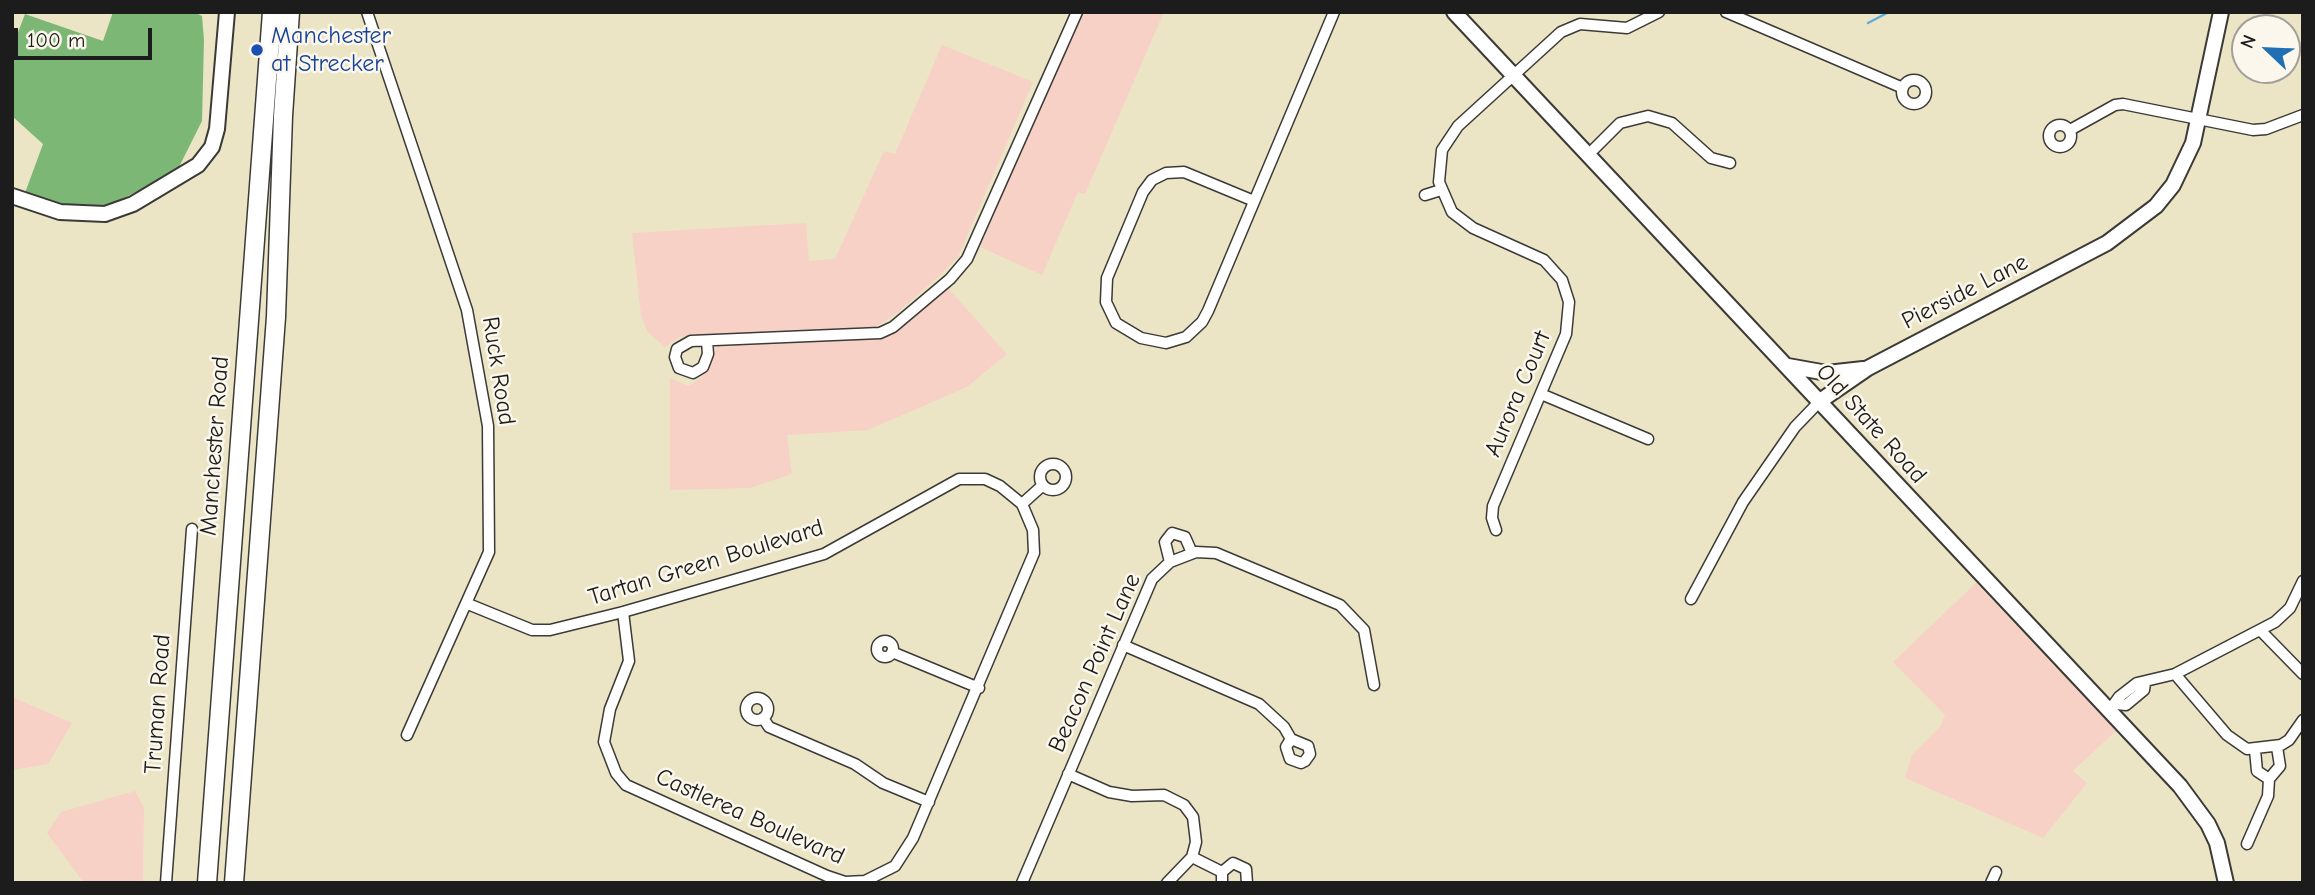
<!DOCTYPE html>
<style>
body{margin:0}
#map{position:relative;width:2315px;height:895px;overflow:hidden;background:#ebe5c6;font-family:"Comic Neue",sans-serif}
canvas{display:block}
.frame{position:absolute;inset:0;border:14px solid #1c1c1c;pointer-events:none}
.north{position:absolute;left:2231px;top:14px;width:70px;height:70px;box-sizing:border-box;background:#fbf7ec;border:2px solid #a29f99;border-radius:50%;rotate:293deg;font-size:19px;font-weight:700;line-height:28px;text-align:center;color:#1c1c1c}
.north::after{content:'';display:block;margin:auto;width:24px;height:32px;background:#1f6fb2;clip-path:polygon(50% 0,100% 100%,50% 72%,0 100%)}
.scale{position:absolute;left:14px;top:28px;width:138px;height:32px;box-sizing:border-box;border:4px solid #1c1c1c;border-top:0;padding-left:9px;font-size:21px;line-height:24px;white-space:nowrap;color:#1c1c1c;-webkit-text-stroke:5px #fbf7ec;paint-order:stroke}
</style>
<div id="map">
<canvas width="2315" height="895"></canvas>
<div class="frame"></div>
<div class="north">N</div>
<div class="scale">100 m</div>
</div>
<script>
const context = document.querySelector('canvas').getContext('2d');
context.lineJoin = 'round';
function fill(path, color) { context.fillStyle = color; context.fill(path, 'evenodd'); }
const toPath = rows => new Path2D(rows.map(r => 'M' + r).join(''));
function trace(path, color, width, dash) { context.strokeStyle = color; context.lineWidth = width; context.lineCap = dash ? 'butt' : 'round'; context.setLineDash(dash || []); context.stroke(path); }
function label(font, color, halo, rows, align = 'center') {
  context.font = font + ' "Comic Neue",sans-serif'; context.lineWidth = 5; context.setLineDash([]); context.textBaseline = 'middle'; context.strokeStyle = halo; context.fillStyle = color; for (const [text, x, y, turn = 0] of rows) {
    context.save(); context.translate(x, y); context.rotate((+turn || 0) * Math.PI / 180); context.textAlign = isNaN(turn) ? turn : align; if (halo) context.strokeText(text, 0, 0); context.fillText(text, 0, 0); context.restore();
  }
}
const built = toPath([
 [1081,12,1164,12,1085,194,1078,192,1042,275,980,247],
 [942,45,1033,82,958,257,937,278,897,313,876,327,680,337,665,347,647,331,641,315,632,233,806,223,809,261,835,259,884,151,895,154],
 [948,288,1007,354,967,387,868,430,787,435,792,474,750,488,670,490,670,378,689,386,703,376,717,347,879,339,897,329],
 [1976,583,2116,731,2073,771,2087,783,2043,838,1905,778,1912,755,1940,727,1945,715,1893,662],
 [12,697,72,723,48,764,12,770],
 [135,791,144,808,143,883,84,883,47,833,61,812]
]);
const forest = toPath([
 [113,12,194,12,202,16,204,40,202,121,177,171,104,208,67,206,25,193,43,144,12,116,12,48,25,14,103,41]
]);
const stream = toPath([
 [1868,23,1889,12]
]);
const street = toPath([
 [367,12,467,310,488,426,489,552,407,735],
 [1726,12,1903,88],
 '1902 92a12 12 0 1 1 24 0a12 12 0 1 1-24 0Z',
 '2049 136a11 11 0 1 1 22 0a11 11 0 1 1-22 0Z',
 [2070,130,2115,105,2123,104,2253,130,2266,129,2303,115],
 [1589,154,1620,123,1648,116,1672,123,1711,158,1730,163],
 [1425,195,1441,190],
 [1254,201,1184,172,1166,173,1152,180,1143,192,1107,278,1106,302,1116,323,1141,338,1166,343,1186,337,1202,322,1208,311,1334,12],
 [707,341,708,354,703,367,693,373,679,368,675,357,677,349,691,341,880,333,893,327,950,279,967,259,1077,12],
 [1541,394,1648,439],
 '1040 477a13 13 0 1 1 26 0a13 13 0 1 1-26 0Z',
 [1022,504,1043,485],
 [1496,530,1492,518,1493,506,1566,334,1569,302,1562,280,1544,260,1473,228,1452,212,1439,182,1442,150,1458,126,1561,32,1580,24,1627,28,1659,12],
 [1170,562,1165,542,1172,533,1185,537,1192,553],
 [1691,599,1743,502,1795,427,1820,401],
 [468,604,532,630,550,630,623,612,824,554,959,479,985,479,1000,486,1022,504,1033,530,1034,553,913,838,895,866,865,881,845,882,827,876,626,785,616,773,604,742,610,709,629,661,623,612],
 [2261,631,2303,674],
 '877 649a8 8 0 1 1 16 0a8 8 0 1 1-16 0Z',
 [1123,645,1259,704,1284,727,1291,739,1286,747,1290,759,1301,763,1305,761,1310,754,1308,746,1291,739],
 [892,652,979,688],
 [2175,674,2227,735,2247,749,2281,745,2289,740,2303,720],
 '746 709a11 11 0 1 1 22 0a11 11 0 1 1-22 0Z',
 [2116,704,2126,705,2144,690,2145,683],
 [2109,711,2119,697,2137,683,2175,674,2275,622,2290,608,2303,581],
 [763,718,769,727,855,764,883,783,929,802],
 [2255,750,2257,771,2269,779,2280,766,2277,747],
 [1068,774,1109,792,1132,796,1164,795,1184,805,1193,817,1196,842,1192,857,1167,883],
 [2247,844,2268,796,2269,779],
 [1192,857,1222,872],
 [166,883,192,529],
 [1022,883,1152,579,1170,562,1196,552,1216,553,1340,605,1364,630,1374,685],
 [1222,883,1222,872,1233,863,1246,869,1247,883],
 [1991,883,1996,872]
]);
const secondary = toPath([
 [1454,12,2180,786,2208,824,2217,843,2226,883],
 [12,196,60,212,105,214,133,204,198,165,212,147,217,129,227,12],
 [1788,366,1827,373,1863,369],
 [1820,401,1868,368,2107,243,2156,206,2173,185,2193,143,2221,12]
]);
const highway = toPath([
 [207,883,272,12],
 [234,883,276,317,283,116,290,12]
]);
const markers = [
 [257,50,7,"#1a4fb4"]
];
const transitNames = [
 ["Manchester",271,36],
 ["at Strecker",271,64]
];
const streetNames = [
 ["Pierside Lane",1965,292,-27],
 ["Ruck Road",498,371,81],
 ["Aurora Court",1518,394,-67],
 ["Old State Road",1871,424,48],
 ["Manchester Road",215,446,-86],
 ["Tartan Green Boulevard",706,563,-17],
 ["Beacon Point Lane",1095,663,-66],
 ["Truman Road",158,704,-86],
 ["Castlerea Boulevard",750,817,24]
];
fill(built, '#f7d1c6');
fill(forest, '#7cb776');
trace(stream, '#5eadd8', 2.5);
trace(street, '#3b3a36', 13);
trace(secondary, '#3b3a36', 18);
trace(highway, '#3b3a36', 21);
trace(street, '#fff', 10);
trace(secondary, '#fff', 14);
trace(highway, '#fff', 18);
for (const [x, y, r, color] of markers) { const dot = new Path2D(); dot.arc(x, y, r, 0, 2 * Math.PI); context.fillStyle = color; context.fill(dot); trace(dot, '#fbf7ec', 2.5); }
label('24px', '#164399', '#fbf7ec', transitNames, 'left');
label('24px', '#1c1c1c', '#fbf7ec', streetNames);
</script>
